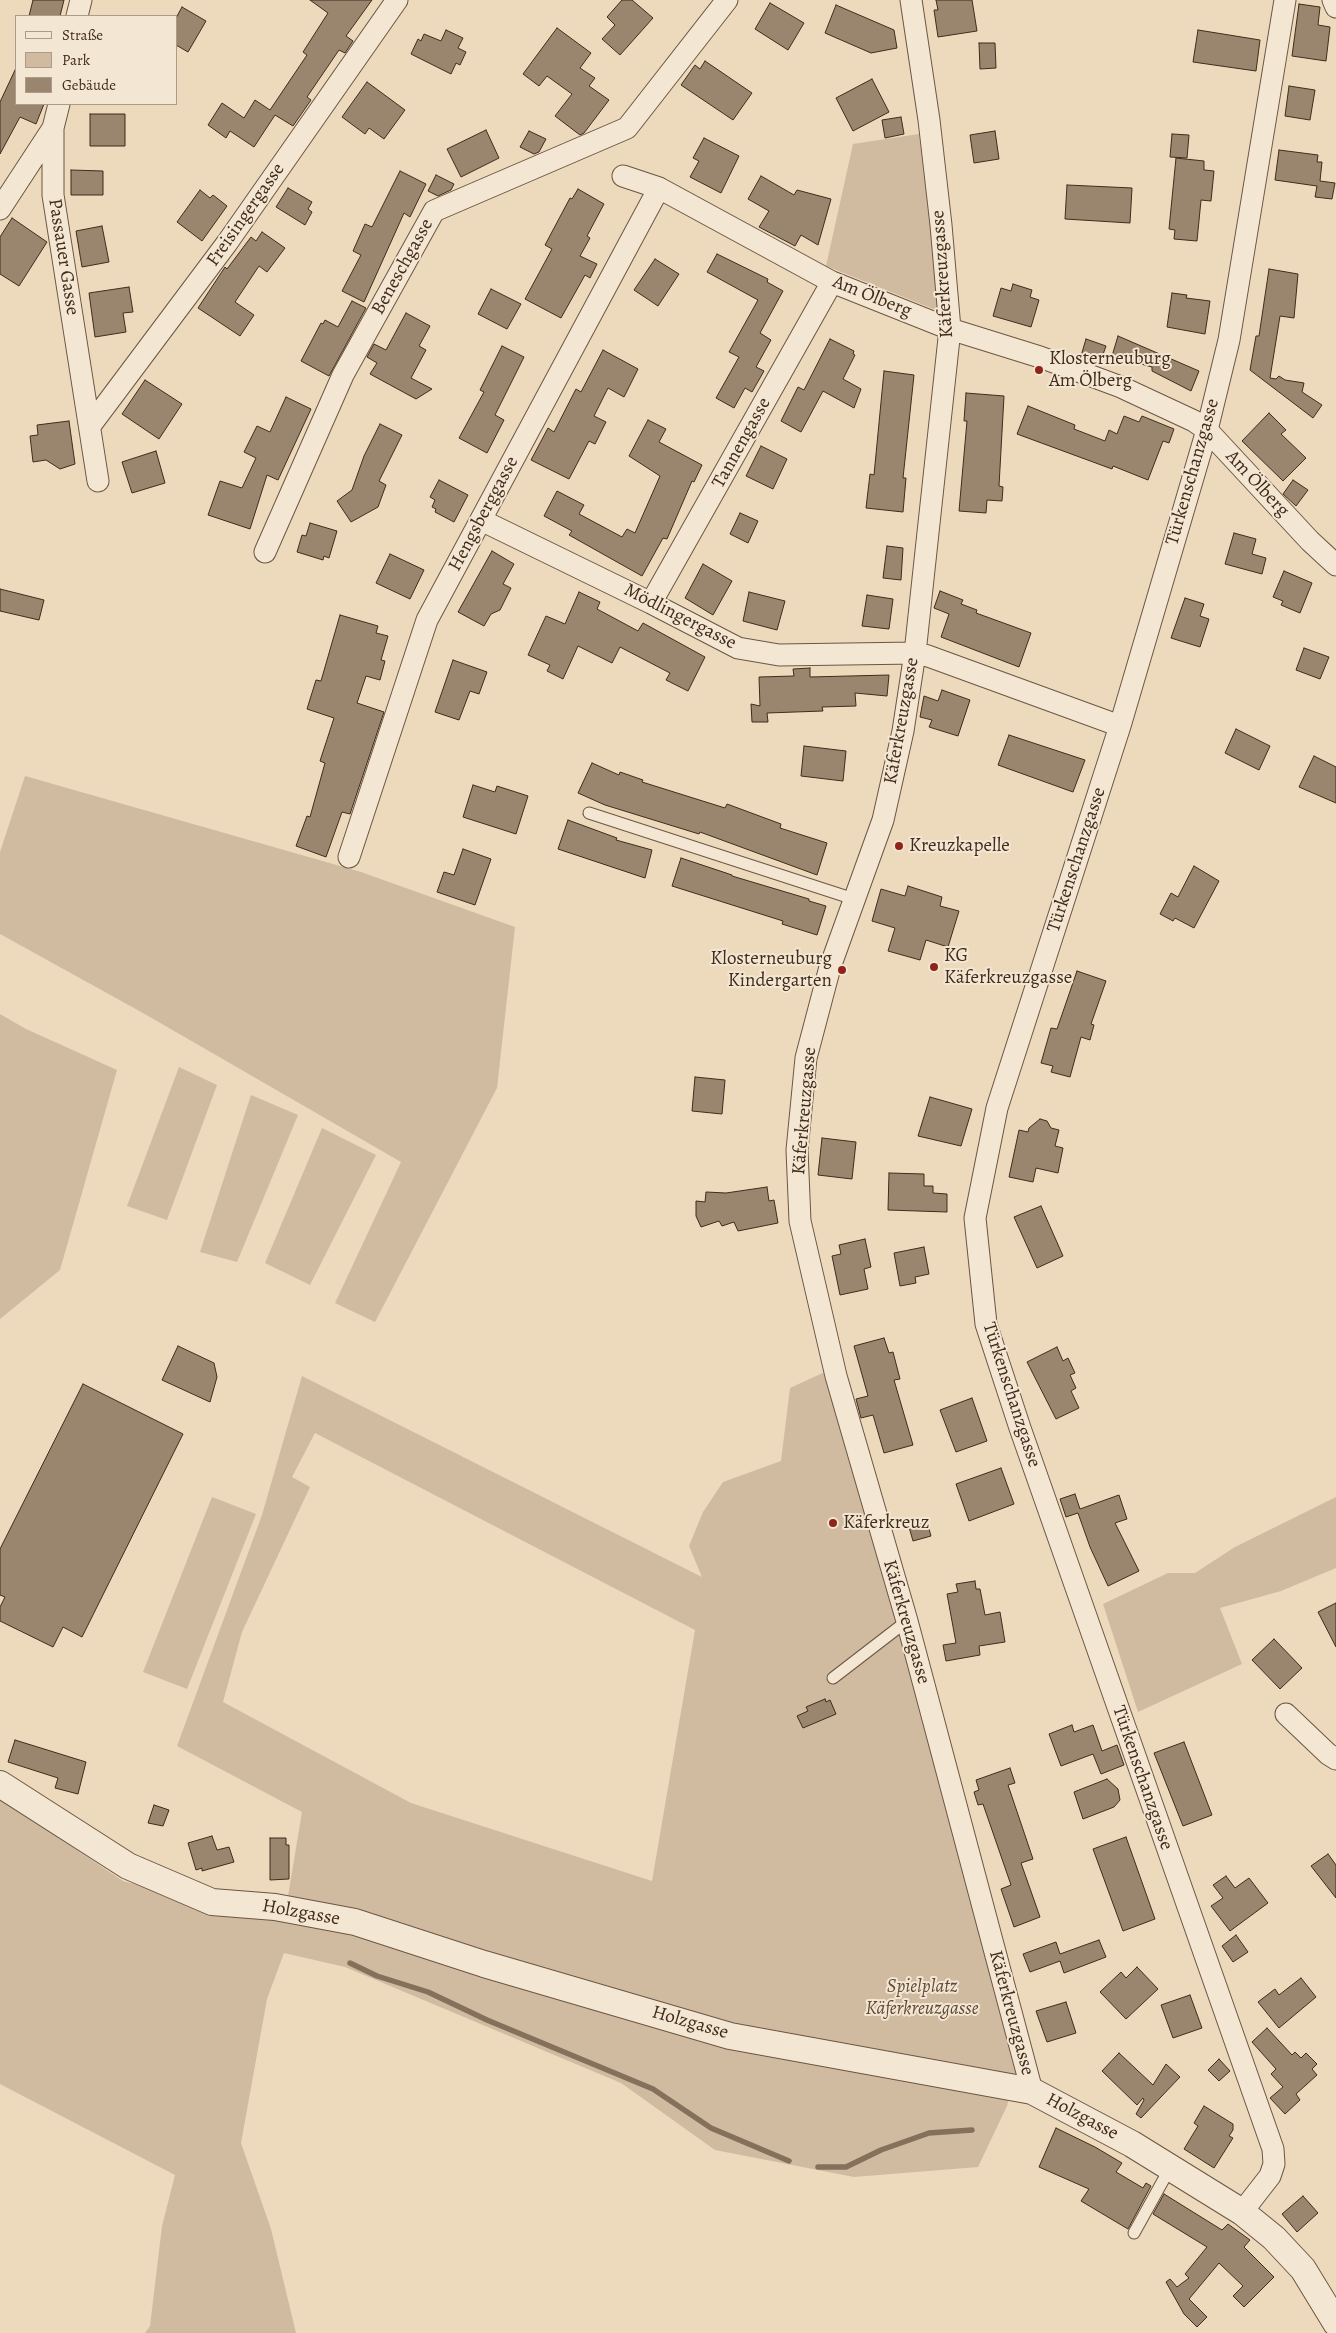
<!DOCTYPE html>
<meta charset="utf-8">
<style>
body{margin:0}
#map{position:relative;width:1336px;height:2333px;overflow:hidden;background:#edd9bc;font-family:Alegreya,serif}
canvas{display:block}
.legend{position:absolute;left:15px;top:15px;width:162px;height:90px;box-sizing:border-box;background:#f3e6d3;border:1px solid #ac9b89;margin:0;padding:6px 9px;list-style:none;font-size:15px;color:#412b1b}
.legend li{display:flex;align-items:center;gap:10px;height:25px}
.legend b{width:25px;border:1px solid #ac9b89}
</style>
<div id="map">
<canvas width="1336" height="2333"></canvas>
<ul class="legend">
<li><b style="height:6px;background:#f3e6d3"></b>Straße</li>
<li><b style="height:14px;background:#d0bba1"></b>Park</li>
<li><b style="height:14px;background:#9a856f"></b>Gebäude</li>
</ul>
</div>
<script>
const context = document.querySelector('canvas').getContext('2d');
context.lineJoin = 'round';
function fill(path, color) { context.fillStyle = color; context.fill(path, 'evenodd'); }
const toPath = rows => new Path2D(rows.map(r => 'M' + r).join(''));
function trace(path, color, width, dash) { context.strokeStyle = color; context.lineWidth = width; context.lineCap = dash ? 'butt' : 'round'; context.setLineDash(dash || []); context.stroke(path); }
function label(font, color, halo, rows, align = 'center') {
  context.font = font + ' Alegreya,serif'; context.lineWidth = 4; context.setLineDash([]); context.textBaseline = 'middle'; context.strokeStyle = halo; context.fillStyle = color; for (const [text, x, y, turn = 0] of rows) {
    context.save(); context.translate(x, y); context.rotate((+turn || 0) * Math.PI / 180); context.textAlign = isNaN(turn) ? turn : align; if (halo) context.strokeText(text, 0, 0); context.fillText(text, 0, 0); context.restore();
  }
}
const green = toPath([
 [919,134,941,312,826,266,853,144],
 [25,776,361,872,515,927,497,1088,375,1322,335,1303,401,1162,143,1013,0,934,0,852],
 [0,1014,26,1029,117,1070,60,1270,0,1319],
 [179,1067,217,1085,167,1220,127,1206],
 [251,1095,298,1115,237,1262,200,1252],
 [322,1128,376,1155,310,1285,265,1263],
 [827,1371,908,1656,1017,2067,1007,2106,978,2167,854,2177,715,2150,621,2083,345,1967,284,1953,267,1999,241,2143,271,2229,296,2333,145,2333,150,2326,162,2226,175,2175,0,2084,0,1794,62,1840,123,1881,262,1920,288,1896,302,1812,177,1746,262,1515,302,1376,702,1577,689,1546,703,1512,723,1482,781,1461,790,1388],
 [315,1433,695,1630,652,1881,411,1803,223,1702,242,1632,310,1487,292,1477],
 [212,1497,256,1514,187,1689,143,1672],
 [1336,1497,1336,1568,1281,1591,1220,1608,1242,1664,1138,1712,1103,1604,1168,1573,1195,1573,1235,1547]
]);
const stream = toPath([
 [350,1963,377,1976,428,1992,487,2020,653,2089,711,2128,789,2161],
 [818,2167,846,2167,881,2150,929,2133,972,2130]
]);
const building = toPath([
 [33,0,64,0,60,16,29,16,33,0],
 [310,0,372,0,346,36,353,41,345,53,339,50,307,97,311,100,293,126,275,115,254,147,230,131,226,138,208,125,222,103,244,118,255,100,270,110,307,55,303,52,328,13,310,0],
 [622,0,632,0,653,18,620,55,602,39,615,25,607,17,622,0],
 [936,0,972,0,977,31,938,37,934,10,938,10,936,0],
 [770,3,804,23,788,50,755,29,770,3],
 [1299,4,1320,7,1318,25,1330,27,1326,61,1292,56,1299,4],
 [836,5,894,30,897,48,871,53,825,33,836,5],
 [182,7,206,21,188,52,176,45,176,18,182,7],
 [557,28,591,53,580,68,595,78,589,86,609,100,584,133,580,135,555,116,572,94,547,76,539,86,523,74,557,28],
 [446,30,463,38,458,48,466,52,460,65,456,63,451,74,411,54,418,39,421,41,424,34,441,41,446,30],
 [1198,30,1260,40,1256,71,1193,62,1198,30],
 [979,43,995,43,996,68,980,69,979,43],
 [705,61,752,93,733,120,681,85,695,65,700,69,705,61],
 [16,68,16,104,44,104,36,124,20,117,0,154,0,102,16,68],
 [872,79,889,112,853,131,836,98,872,79],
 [367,82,405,110,384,139,369,128,365,134,342,117,367,82],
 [1289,86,1315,90,1310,120,1285,116,1289,86],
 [90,114,125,114,125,146,90,146,90,114],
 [901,117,904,134,885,138,882,120,901,117],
 [486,130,499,158,461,177,447,149,486,130],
 [529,131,546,139,539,152,534,154,520,147,529,131],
 [995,131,999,159,974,163,970,135,995,131],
 [1172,134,1189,135,1187,158,1170,157,1172,134],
 [704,138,739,156,721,193,690,177,699,161,693,158,704,138],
 [1279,150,1318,155,1317,162,1322,162,1320,181,1335,183,1332,199,1315,197,1317,186,1275,180,1279,150],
 [1176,158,1204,161,1204,170,1214,171,1211,201,1201,200,1197,241,1174,239,1175,230,1169,229,1176,158],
 [71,170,103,171,103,195,71,195,71,170],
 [400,171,426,184,410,217,404,213,364,302,342,291,361,255,353,251,365,224,372,227,400,171],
 [436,175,454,184,451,190,438,196,428,191,436,175],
 [761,176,794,195,797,190,831,199,818,245,801,235,795,246,759,227,769,211,748,199,761,176],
 [1067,185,1132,188,1130,223,1065,219,1067,185],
 [288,188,312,202,308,209,312,212,305,225,276,207,288,188],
 [578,189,604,204,587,236,590,238,580,256,597,264,590,278,585,275,561,318,525,299,552,249,545,245,570,198,572,199,578,189],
 [200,190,210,198,213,195,227,206,202,241,177,222,200,190],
 [12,218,47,242,19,286,0,274,0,237,12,218],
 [102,226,109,262,82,267,76,231,102,226],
 [262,232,285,248,267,272,259,266,235,302,254,315,240,336,198,308,225,267,227,269,251,237,256,241,262,232],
 [717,254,768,279,767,282,783,291,760,333,771,340,756,367,764,371,752,392,745,388,734,408,716,398,739,357,729,352,758,300,707,272,717,254],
 [655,259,679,274,658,306,634,290,655,259],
 [1269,269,1298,274,1294,318,1280,316,1270,378,1276,379,1279,376,1285,380,1304,383,1302,392,1322,405,1313,418,1250,370,1256,336,1259,336,1269,269],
 [1013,284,1032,290,1030,297,1039,300,1031,327,993,316,1001,288,1011,291,1013,284],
 [129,287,133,312,123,313,126,332,95,337,89,293,129,287],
 [491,289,521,304,507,329,478,314,491,289],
 [1172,293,1187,295,1186,298,1210,301,1205,334,1167,327,1172,293],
 [352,301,366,308,329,376,301,361,321,323,323,324,325,320,338,327,352,301],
 [406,313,430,326,419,346,426,350,411,378,432,389,416,399,370,374,377,363,367,357,374,344,386,350,406,313],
 [1118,336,1199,371,1191,391,1152,371,1152,367,1112,356,1118,336],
 [830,339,854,351,853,354,855,355,843,379,861,389,854,408,823,391,801,432,781,421,798,387,804,390,830,339],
 [1086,339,1106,346,1100,363,1081,356,1086,339],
 [502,346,524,357,495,415,504,420,487,453,459,438,484,392,480,390,502,346],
 [603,350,638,369,624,397,608,388,594,416,606,422,595,444,589,441,569,479,531,460,548,428,554,432,576,389,581,392,603,350],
 [884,371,914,375,903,478,906,478,903,512,866,508,870,474,874,475,884,371],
 [145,380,182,404,159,439,122,414,145,380],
 [966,393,1004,396,999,486,1003,487,1002,501,987,500,986,513,959,511,967,421,964,421,966,393],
 [286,397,311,409,278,480,267,475,250,529,208,515,220,481,242,488,256,458,244,452,257,426,270,432,286,397],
 [1028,406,1075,425,1074,429,1105,441,1109,430,1117,434,1124,416,1139,422,1142,416,1174,429,1169,443,1163,441,1148,480,1113,466,1112,469,1017,434,1028,406],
 [1269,413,1286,430,1281,434,1306,458,1283,481,1242,441,1269,413],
 [648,420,666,429,659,442,702,465,694,482,692,481,667,539,663,538,642,576,569,535,572,531,544,516,557,491,584,505,579,514,622,537,627,529,635,533,660,476,629,456,648,420],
 [69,421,75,464,60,469,46,460,33,462,30,436,38,435,37,425,69,421],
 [380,424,402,435,379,481,386,485,378,507,351,522,337,501,352,490,364,456,380,424],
 [761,446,787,459,773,489,746,476,761,446],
 [156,451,165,483,132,493,122,462,156,451],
 [439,480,468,495,454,522,435,512,436,509,432,507,435,500,430,497,439,480],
 [1293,480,1308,490,1296,506,1283,494,1293,480],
 [740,513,758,521,748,543,730,534,740,513],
 [310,523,337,531,329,558,324,556,323,560,297,552,302,535,306,536,310,523],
 [1234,533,1256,539,1252,554,1266,558,1262,574,1225,564,1234,533],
 [887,546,903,548,901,580,883,578,887,546],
 [492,551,514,564,503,584,511,588,500,610,491,614,484,626,458,612,492,551],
 [390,554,424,570,410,599,376,583,390,554],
 [703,564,732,581,713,615,685,598,703,564],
 [1284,571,1312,583,1300,613,1281,605,1283,601,1273,597,1284,571],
 [0,589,44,600,39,620,0,611,0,589],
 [940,591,963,600,961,604,977,610,976,613,1031,633,1019,667,941,637,949,614,934,608,940,591],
 [579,592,600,602,597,609,638,631,643,623,705,657,688,691,666,680,670,673,620,647,612,663,578,646,563,679,547,671,550,665,528,655,546,616,565,624,579,592],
 [749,592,785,601,777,630,743,621,749,592],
 [867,595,893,599,889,629,862,626,867,595],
 [1185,598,1204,604,1200,616,1209,619,1200,647,1171,638,1185,598],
 [340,615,378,626,376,633,388,636,381,660,385,661,380,680,366,676,357,703,384,712,350,814,342,812,326,857,296,846,307,816,310,817,325,763,320,761,334,718,307,709,316,680,321,681,340,615],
 [1304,648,1329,657,1320,679,1296,670,1304,648],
 [453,660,487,672,479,694,470,691,459,720,435,712,453,660],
 [810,668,810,677,889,675,887,696,855,693,856,706,822,707,823,711,767,713,768,722,752,722,751,704,760,706,759,677,794,676,793,669,810,668],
 [942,690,970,700,958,736,929,727,932,720,920,717,924,696,938,701,942,690],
 [1236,729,1270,746,1259,770,1225,753,1236,729],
 [1009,735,1085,760,1073,792,998,765,1009,735],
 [804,746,846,751,843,781,801,776,804,746],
 [1314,756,1336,767,1336,803,1299,787,1314,756],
 [592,763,619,775,620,772,643,780,642,782,725,808,727,804,781,824,780,828,827,843,817,875,700,832,699,834,605,805,578,793,592,763],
 [473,785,495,792,497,786,528,796,516,834,463,817,473,785],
 [568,820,617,838,616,840,652,850,645,878,558,849,568,820],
 [463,849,491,859,475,905,437,892,444,872,454,875,463,849],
 [681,858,732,875,732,876,809,899,809,901,826,906,817,935,782,924,783,921,672,886,681,858],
 [1194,866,1219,881,1194,928,1175,918,1173,921,1160,914,1171,893,1178,897,1194,866],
 [908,886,942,897,940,906,959,911,948,947,926,940,920,960,888,951,895,928,872,921,881,889,905,896,908,886],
 [1077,971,1106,981,1091,1024,1094,1025,1090,1040,1081,1037,1070,1077,1051,1072,1053,1066,1041,1063,1051,1028,1057,1029,1077,971],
 [695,1077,725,1080,722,1114,692,1111,695,1077],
 [930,1097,972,1109,961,1146,918,1136,930,1097],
 [1040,1119,1047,1121,1051,1128,1059,1130,1055,1146,1063,1148,1058,1173,1036,1168,1033,1182,1009,1177,1019,1130,1028,1132,1029,1128,1040,1119],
 [822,1138,856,1142,852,1179,818,1175,822,1138],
 [889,1173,924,1174,924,1186,933,1186,933,1193,947,1194,947,1212,888,1210,889,1173],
 [767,1187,769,1201,774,1200,778,1223,738,1231,734,1222,722,1226,719,1221,701,1227,696,1216,696,1201,705,1202,706,1192,726,1193,767,1187],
 [1041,1206,1063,1256,1037,1268,1014,1217,1041,1206],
 [865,1239,871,1267,864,1269,868,1289,840,1295,832,1256,841,1254,839,1245,865,1239],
 [924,1247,929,1274,915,1277,916,1283,900,1286,894,1253,924,1247],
 [884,1338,889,1353,893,1352,900,1379,894,1380,913,1445,884,1453,873,1415,861,1418,856,1399,868,1396,854,1346,884,1338],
 [178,1346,214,1363,217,1377,210,1402,162,1380,178,1346],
 [1057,1347,1063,1361,1068,1358,1075,1373,1070,1375,1076,1388,1071,1391,1079,1408,1056,1419,1027,1362,1057,1347],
 [83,1384,183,1434,82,1637,63,1627,53,1647,0,1621,0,1607,5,1597,0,1595,0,1549,83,1384],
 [972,1398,987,1441,956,1452,940,1410,972,1398],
 [1001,1468,1014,1504,969,1521,956,1484,1001,1468],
 [1075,1494,1080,1509,1119,1495,1127,1519,1115,1523,1139,1571,1108,1586,1090,1547,1078,1513,1066,1517,1060,1499,1075,1494],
 [927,1522,931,1536,913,1541,909,1527,927,1522],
 [975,1581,976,1589,980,1589,985,1615,1000,1612,1005,1642,979,1646,980,1655,946,1661,943,1645,956,1643,947,1594,958,1592,956,1584,975,1581],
 [1336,1603,1336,1647,1318,1612,1336,1603],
 [1274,1639,1302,1668,1280,1689,1252,1660,1274,1639],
 [825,1699,826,1702,830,1700,836,1714,803,1728,797,1716,808,1711,806,1707,825,1699],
 [1072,1725,1074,1732,1093,1725,1102,1751,1117,1745,1124,1765,1101,1774,1093,1754,1061,1766,1049,1734,1072,1725],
 [15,1740,86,1762,78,1794,55,1788,58,1778,8,1762,15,1740],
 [1184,1742,1212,1815,1183,1826,1154,1753,1184,1742],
 [1010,1768,1015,1783,1008,1785,1033,1859,1021,1863,1040,1917,1014,1927,1001,1889,1011,1885,983,1804,978,1805,974,1792,979,1790,976,1780,1010,1768],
 [1107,1779,1118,1789,1120,1800,1114,1807,1083,1819,1074,1792,1107,1779],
 [154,1805,169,1810,163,1826,148,1823,154,1805],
 [212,1836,217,1850,229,1847,234,1862,202,1871,202,1868,196,1870,188,1843,212,1836],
 [1126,1837,1155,1919,1123,1931,1093,1849,1126,1837],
 [270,1838,286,1838,286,1845,289,1845,289,1879,270,1880,270,1838],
 [1328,1854,1336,1865,1336,1898,1311,1866,1328,1854],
 [1226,1876,1235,1888,1249,1878,1268,1903,1230,1931,1211,1906,1223,1898,1213,1885,1226,1876],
 [1236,1935,1248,1952,1233,1962,1222,1946,1236,1935],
 [1099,1940,1106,1957,1064,1973,1060,1961,1030,1972,1023,1954,1056,1942,1060,1954,1099,1940],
 [1137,1967,1158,1989,1126,2019,1100,1992,1121,1972,1126,1978,1137,1967],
 [1301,1978,1316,1997,1279,2028,1258,2002,1275,1989,1279,1995,1301,1978],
 [1190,1995,1202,2028,1173,2038,1161,2005,1190,1995],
 [1066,2002,1076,2033,1047,2042,1036,2011,1066,2002],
 [1267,2028,1292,2055,1295,2052,1301,2058,1306,2053,1317,2064,1312,2069,1317,2075,1296,2094,1300,2100,1285,2114,1270,2098,1283,2087,1271,2074,1276,2069,1252,2042,1267,2028],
 [1119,2053,1153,2085,1166,2064,1180,2077,1141,2118,1136,2114,1144,2100,1143,2098,1137,2105,1102,2071,1119,2053],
 [1219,2059,1230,2071,1219,2081,1208,2070,1219,2059],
 [1204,2106,1233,2124,1233,2130,1229,2136,1233,2138,1214,2168,1184,2149,1198,2126,1194,2123,1204,2106],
 [1056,2128,1095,2147,1122,2163,1116,2172,1143,2188,1146,2183,1151,2186,1128,2229,1081,2201,1089,2189,1039,2167,1056,2128],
 [1164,2194,1222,2230,1228,2224,1250,2240,1244,2247,1274,2277,1244,2307,1233,2296,1243,2286,1219,2263,1189,2299,1207,2317,1197,2327,1184,2314,1166,2282,1170,2279,1177,2287,1189,2278,1185,2274,1207,2247,1153,2214,1164,2194],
 [1303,2196,1318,2213,1297,2232,1282,2214,1303,2196]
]);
const service = toPath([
 [589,813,854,899],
 [833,1678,907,1621],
 [1134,2233,1170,2168]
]);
const minor = toPath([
 [911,0,929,120,941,225,950,329,915,653,903,731,883,820,830,967,806,1058,797,1150,800,1221,836,1376,907,1621,1032,2091],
 [1333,0,1336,7],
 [77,16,81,0],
 [53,128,59,104],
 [623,176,659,188,832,282,950,329,1040,357,1121,387,1194,421,1207,430,1310,541,1336,565],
 [0,209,53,128,53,195,98,481],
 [90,426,227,243,397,0],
 [481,520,651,603,738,648,779,655,915,653,928,656,1120,726],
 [265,552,343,375,434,211,627,128,727,0],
 [651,603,832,282],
 [349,857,427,620,659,188],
 [1286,1714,1328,1754,1336,1759],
 [1242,2212,1270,2176,1274,2164,1273,2149,1020,1428,986,1324,975,1218,997,1108,1120,726,1207,430,1229,340,1285,0]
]);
const tertiary = toPath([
 [0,1784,128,1866,212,1902,275,1907,355,1922,484,1964,730,2036,1032,2091,1132,2144,1242,2212,1274,2238,1303,2269,1336,2323]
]);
const markers = [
 [1039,370,5,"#8f2418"],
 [899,846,5,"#8f2418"],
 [934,967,5,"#8f2418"],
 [842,970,5,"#8f2418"],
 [833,1523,5,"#8f2418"]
];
const streetNames = [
 ["Freisingergasse",246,215,-55],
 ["Passauer Gasse",63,257,81],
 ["Beneschgasse",403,267,-61],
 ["Käferkreuzgasse",943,274,-94],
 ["Am Ölberg",872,297,22],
 ["Tannengasse",742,443,-61],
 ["Türkenschanzgasse",1193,472,-74],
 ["Am Ölberg",1257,484,47],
 ["Hengsberggasse",484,514,-62],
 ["Mödlingergasse",680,617,27],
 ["Käferkreuzgasse",902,721,-80],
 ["Türkenschanzgasse",1077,860,-72],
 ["Käferkreuzgasse",805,1111,-85],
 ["Türkenschanzgasse",1011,1395,72],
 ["Käferkreuzgasse",906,1622,74],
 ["Türkenschanzgasse",1142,1778,71],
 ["Holzgasse",301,1913,10],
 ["Käferkreuzgasse",1011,2013,75],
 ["Holzgasse",690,2023,16],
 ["Holzgasse",1082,2117,28]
];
const poiNames = [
 ["Klosterneuburg",1049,359],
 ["Am Ölberg",1049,381],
 ["Kreuzkapelle",909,846],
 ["KG",944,956],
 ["Käferkreuzgasse",944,978],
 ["Klosterneuburg",832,959,"right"],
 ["Kindergarten",832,981,"right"],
 ["Käferkreuz",843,1523]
];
const parkNames = [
 ["Spielplatz",922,1987],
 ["Käferkreuzgasse",922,2009]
];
fill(green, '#d0bba1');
trace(stream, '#85705b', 5.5);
fill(building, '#9a856f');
trace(building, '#412b1b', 1);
trace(service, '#6c5643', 13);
trace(minor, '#6c5643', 23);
trace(tertiary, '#6c5643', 28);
trace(service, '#f3e6d3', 11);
trace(minor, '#f3e6d3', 21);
trace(tertiary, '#f3e6d3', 26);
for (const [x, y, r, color] of markers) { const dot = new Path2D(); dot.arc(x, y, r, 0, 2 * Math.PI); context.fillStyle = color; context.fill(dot); trace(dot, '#f3e6d3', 2); }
label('19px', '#412b1b', '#f3e6d3', streetNames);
label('19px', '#412b1b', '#f3e6d3', poiNames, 'left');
label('italic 19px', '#5e4836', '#f3e6d3', parkNames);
</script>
